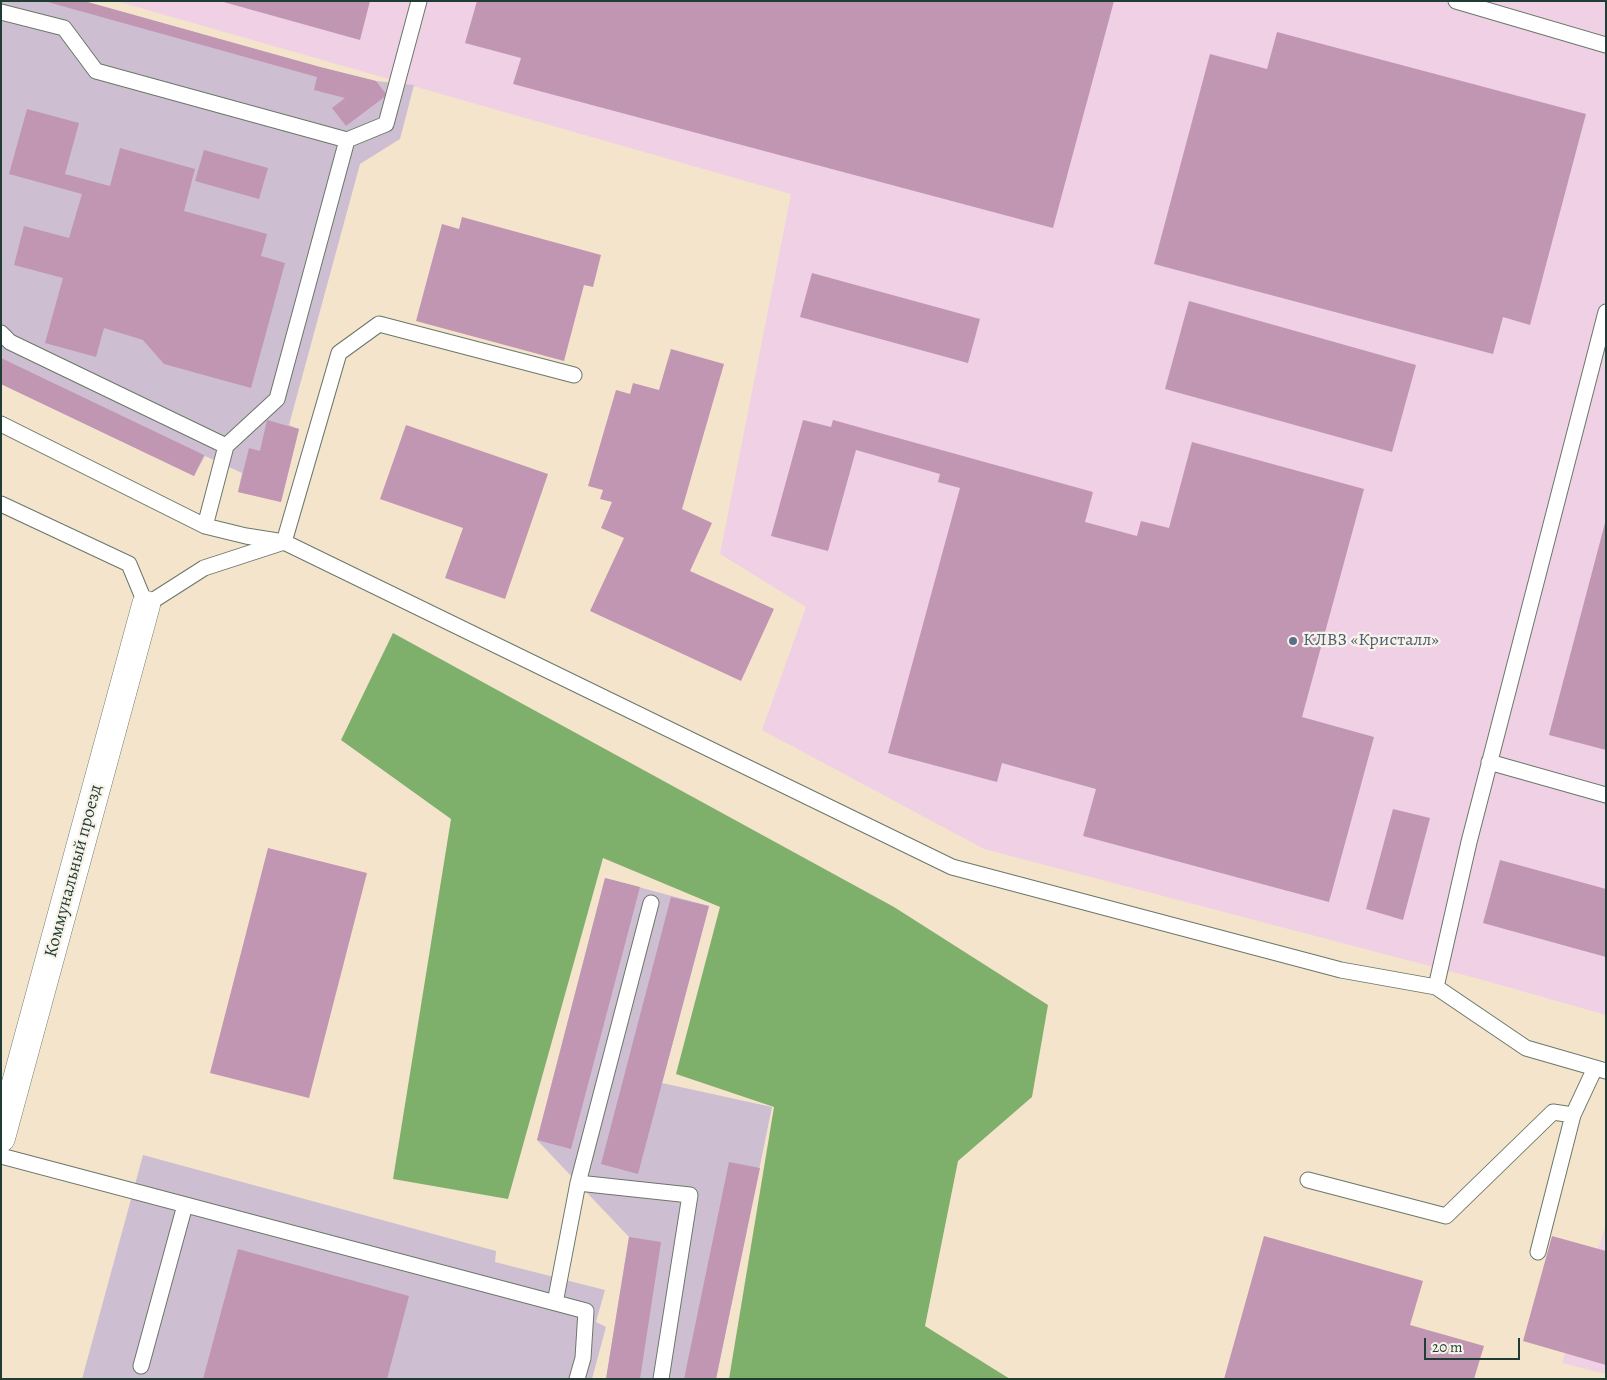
<!DOCTYPE html>
<meta charset="utf-8">
<style>
body{margin:0}
#map{position:relative;width:1607px;height:1380px;overflow:hidden;background:#f4e4cc;font-family:Alegreya,serif}
canvas{display:block}
.frame{position:absolute;inset:0;border:2px solid #1f3d34;pointer-events:none}
.scale{position:absolute;left:1424px;top:1338px;width:96px;height:22px;box-sizing:border-box;border:2px solid #1f3d34;border-top:0;padding-left:6px;font-size:15px;line-height:18px;white-space:nowrap;color:#1f3d34;-webkit-text-stroke:4px #f7f3e8;paint-order:stroke}
</style>
<div id="map">
<canvas width="1607" height="1380"></canvas>
<div class="frame"></div>
<div class="scale">20 m</div>
</div>
<script>
const context = document.querySelector('canvas').getContext('2d');
context.lineJoin = 'round';
function fill(path, color) { context.fillStyle = color; context.fill(path, 'evenodd'); }
const toPath = rows => new Path2D(rows.map(r => 'M' + r).join(''));
function trace(path, color, width, dash) { context.strokeStyle = color; context.lineWidth = width; context.lineCap = dash ? 'butt' : 'round'; context.setLineDash(dash || []); context.stroke(path); }
function label(font, color, halo, rows, align = 'center') {
  context.font = font + ' Alegreya,serif'; context.lineWidth = 4.5; context.setLineDash([]); context.textBaseline = 'middle'; context.strokeStyle = halo; context.fillStyle = color; for (const [text, x, y, turn = 0] of rows) {
    context.save(); context.translate(x, y); context.rotate((+turn || 0) * Math.PI / 180); context.textAlign = isNaN(turn) ? turn : align; if (halo) context.strokeText(text, 0, 0); context.fillText(text, 0, 0); context.restore();
  }
}
const built = toPath([
 [116,1,1606,1,1606,1015,1483,980,984,849,762,730,806,607,720,554,791,194],
 [1606,1224,1606,1374,1562,1363]
]);
const industrial = toPath([
 [1,1,84,1,320,67,376,81,414,85,400,139,360,164,289,425,299,429,281,502,238,492,242,473,205,456,194,476,1,384],
 [605,878,709,906,662,1083,772,1107,716,1379,606,1379,629,1237,537,1140],
 [143,1155,496,1251,495,1262,605,1290,596,1322,606,1327,592,1379,82,1379]
]);
const forest = toPath([
 [393,633,894,907,1048,1005,1032,1097,958,1161,925,1326,1010,1379,729,1379,774,1107,676,1074,720,907,603,858,508,1199,393,1179,451,819,341,740]
]);
const building = toPath([
 [44,1,84,1,320,67,376,81,387,95,346,126,332,108,345,98,314,90,317,77],
 [220,1,370,1,360,40],
 [477,1,1114,1,1053,228,513,84,521,58,465,43],
 [1277,32,1586,114,1530,325,1503,317,1493,354,1154,264,1210,54,1267,69],
 [27,109,79,123,65,174,110,186,120,148,195,169,184,211,267,234,261,256,285,263,251,388,164,364,143,340,104,328,96,357,45,343,63,278,14,265,24,226,69,238,82,194,9,174],
 [204,150,268,168,259,199,195,181],
 [462,217,601,255,593,287,584,285,564,361,416,321,442,224,459,229],
 [812,273,980,319,968,363,800,317],
 [1189,301,1416,365,1392,452,1165,389],
 [671,349,724,364,682,509,712,523,690,571,774,609,741,681,590,611,624,538,601,528,612,502,600,499,603,490,588,486,616,390,630,394,633,383,659,390],
 [1,358,204,455,194,476,1,384],
 [267,420,299,429,281,502,238,492,249,448,260,451],
 [803,420,831,427,833,420,1093,492,1085,522,1137,536,1141,521,1169,528,1192,442,1364,489,1302,717,1374,737,1329,902,1083,836,1096,789,1002,763,997,782,888,753,960,488,938,482,940,474,856,450,828,551,771,536],
 [406,425,548,474,505,599,445,578,463,528,380,499],
 [1605,523,1606,523,1606,750,1549,735],
 [1393,809,1430,818,1403,920,1366,909],
 [268,848,367,873,309,1098,210,1073],
 [1500,860,1606,889,1606,957,1483,923],
 [605,878,640,887,571,1149,537,1140],
 [671,897,709,906,638,1174,601,1164],
 [729,1162,760,1168,716,1379,684,1379],
 [1264,1236,1423,1281,1410,1325,1484,1346,1474,1379,1224,1379],
 [1552,1236,1606,1251,1606,1365,1523,1341],
 [629,1237,661,1242,640,1379,606,1379],
 [238,1249,409,1296,387,1379,203,1379]
]);
const lane = toPath([
 [1456,1,1606,45],
 [1,12,64,28,96,71,347,140,386,124,419,1],
 [1606,312,1469,842,1436,987,1526,1048,1606,1071],
 [1,333,10,342,226,446,277,399,347,140],
 [1,424,205,526,246,536,284,542,339,353,379,324,574,375],
 [1,504,129,564,146,605,204,568,284,542,952,867,1341,970,1436,987],
 [205,526,226,446],
 [1489,762,1606,795],
 [651,903,578,1183,690,1195,661,1379],
 [1,1156,586,1311,583,1358,577,1379],
 [1308,1180,1446,1216,1553,1112,1573,1115],
 [1538,1252,1573,1115,1595,1068],
 [555,1303,578,1183],
 [141,1366,185,1205]
]);
const street = toPath([
 [1,1138,146,605]
]);
const markers = [
 [1293,641,5,"#5c6f8a"]
];
const serviceNames = [
 ["КЛВЗ «Кристалл»",1303,641]
];
const streetNames = [
 ["Коммунальный проезд",74,871,-75]
];
fill(built, '#f0d0e5');
fill(industrial, '#cebed2');
fill(forest, '#7eb06b');
fill(building, '#c196b2');
trace(lane, '#6a7769', 17);
trace(street, '#6a7769', 29);
trace(lane, '#fff', 15);
trace(street, '#fff', 28);
for (const [x, y, r, color] of markers) { const dot = new Path2D(); dot.arc(x, y, r, 0, 2 * Math.PI); context.fillStyle = color; context.fill(dot); trace(dot, '#f7f3e8', 2); }
label('18px', '#4e5e75', '#f7f3e8', serviceNames, 'left');
label('18px', '#1f3d34', '#f7f3e8', streetNames);
</script>
